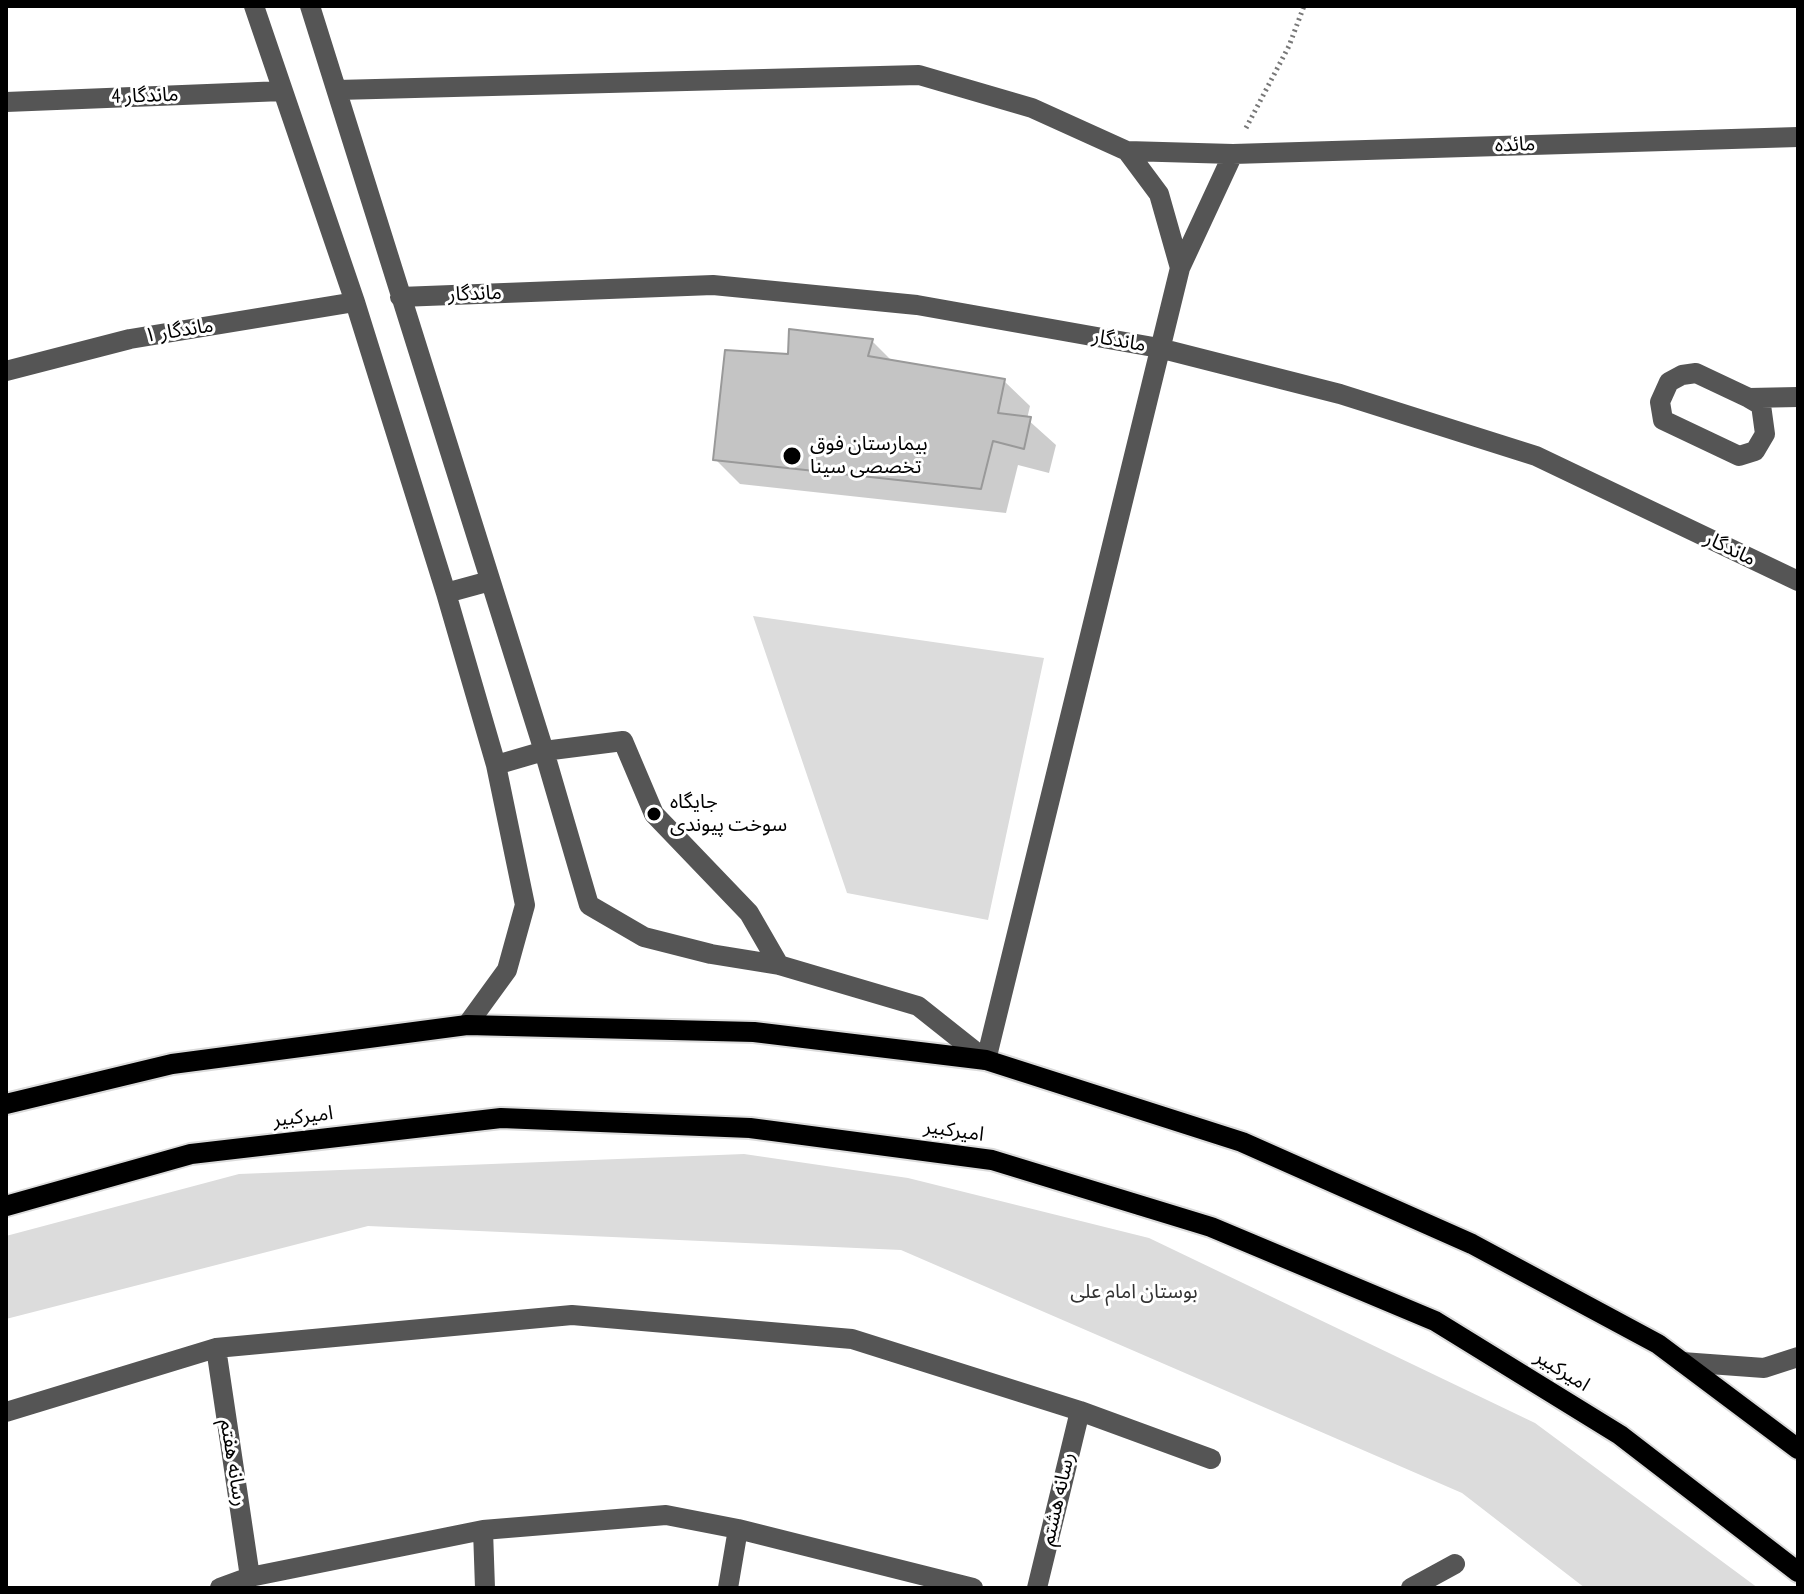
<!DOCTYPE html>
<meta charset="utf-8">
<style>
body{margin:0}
#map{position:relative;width:1804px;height:1594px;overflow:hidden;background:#fff;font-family:"PT Sans Narrow",sans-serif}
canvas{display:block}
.frame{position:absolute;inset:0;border:8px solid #000;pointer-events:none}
</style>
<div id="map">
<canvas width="1804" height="1594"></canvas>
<div class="frame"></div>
</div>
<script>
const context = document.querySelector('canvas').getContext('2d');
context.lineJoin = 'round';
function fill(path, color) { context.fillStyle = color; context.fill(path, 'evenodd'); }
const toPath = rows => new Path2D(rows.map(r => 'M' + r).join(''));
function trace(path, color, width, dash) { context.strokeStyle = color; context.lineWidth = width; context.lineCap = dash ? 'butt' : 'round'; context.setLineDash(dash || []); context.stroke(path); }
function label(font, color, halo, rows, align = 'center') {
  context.font = font + ' "PT Sans Narrow","Noto Sans Arabic",sans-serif'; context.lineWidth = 6; context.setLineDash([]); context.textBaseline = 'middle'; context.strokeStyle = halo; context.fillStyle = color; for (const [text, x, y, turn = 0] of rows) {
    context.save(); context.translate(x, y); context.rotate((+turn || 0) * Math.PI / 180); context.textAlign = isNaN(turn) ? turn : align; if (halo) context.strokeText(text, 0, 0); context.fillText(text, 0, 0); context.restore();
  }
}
const green = toPath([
 [753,616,1044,658,988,920,847,893],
 [744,1154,908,1178,1149,1238,1535,1423,1758,1588,1585,1588,1462,1493,901,1250,368,1226,6,1319,6,1236,239,1174]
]);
const shadow = toPath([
 [872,341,893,362,1004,381,1030,406,1027,419,1056,445,1049,473,1018,465,1006,513,740,484,715,459,790,356]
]);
const building = toPath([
 [789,329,873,339,868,356,1005,379,998,413,1031,417,1024,449,993,441,981,489,713,460,725,350,788,354,789,329]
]);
const path = toPath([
 [1246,128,1289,46,1304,6]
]);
const minor = toPath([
 [254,6,355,302,446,593,496,765,525,905,507,970,467,1025],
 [310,6,544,751,589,905,644,937,711,954,779,965,918,1006,986,1060,1180,268,1233,154],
 [337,90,919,75,1032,108,1127,151,1159,194,1180,268],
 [6,102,283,91],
 [1127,151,1233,154,1798,137],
 [400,297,713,285,917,305,1159,348,1340,394,1536,456,1798,581],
 [6,371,130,339,355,302],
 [1749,398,1761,405,1765,434,1755,451,1739,456,1663,420,1660,402,1669,382,1682,375,1696,373,1749,398,1798,397],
 [446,593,490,581],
 [496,765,544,751,623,741,654,814,749,913,779,965],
 [216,1348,250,1577],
 [1682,1362,1764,1368,1798,1357],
 [6,1412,216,1348,572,1315,852,1339,1080,1411,1211,1459],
 [483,1530,485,1588],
 [220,1588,250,1577,483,1530,666,1515,738,1529,973,1588],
 [728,1588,738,1529],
 [1037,1588,1080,1411],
 [1411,1588,1455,1564]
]);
const major = toPath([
 [6,1104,172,1064,467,1025,754,1032,986,1060,1242,1142,1472,1244,1658,1344,1798,1449],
 [6,1206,191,1154,501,1118,750,1128,992,1160,1211,1227,1435,1321,1620,1435,1798,1572]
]);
const markers = [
 [792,456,10,"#000"],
 [654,814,8,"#000"]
];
const streetNames = [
 ["ماندگار 4",145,96,-2],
 ["مائده",1515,145,-2],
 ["ماندگار",475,294,-2],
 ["ماندگار ۱",179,331,-9],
 ["ماندگار",1119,341,10],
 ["ماندگار",1730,549,26],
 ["امیرکبیر",303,1117,-7],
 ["امیرکبیر",954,1131,8],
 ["امیرکبیر",1562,1371,32],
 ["رسانه هفتم",233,1463,81],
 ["رسانه هشتم",1058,1499,-77]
];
const poiNames = [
 ["بیمارستان فوق",810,444],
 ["تخصصی سینا",810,467],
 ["جایگاه",670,802],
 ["سوخت پیوندی",670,825]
];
const parkNames = [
 ["بوستان امام علی",1134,1292]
];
fill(green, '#dcdcdc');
fill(shadow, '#0003');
fill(building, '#c4c4c4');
trace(building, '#999', 2);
trace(major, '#dbdbdb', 24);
trace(path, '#777', 5, [2, 4]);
trace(minor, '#555', 20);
trace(major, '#000', 20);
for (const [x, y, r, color] of markers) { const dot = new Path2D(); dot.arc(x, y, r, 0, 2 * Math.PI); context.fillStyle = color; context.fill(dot); trace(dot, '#fff', 3); }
label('20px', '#000', '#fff', streetNames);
label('20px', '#000', '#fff', poiNames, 'left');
label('20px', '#333', '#fff', parkNames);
</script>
